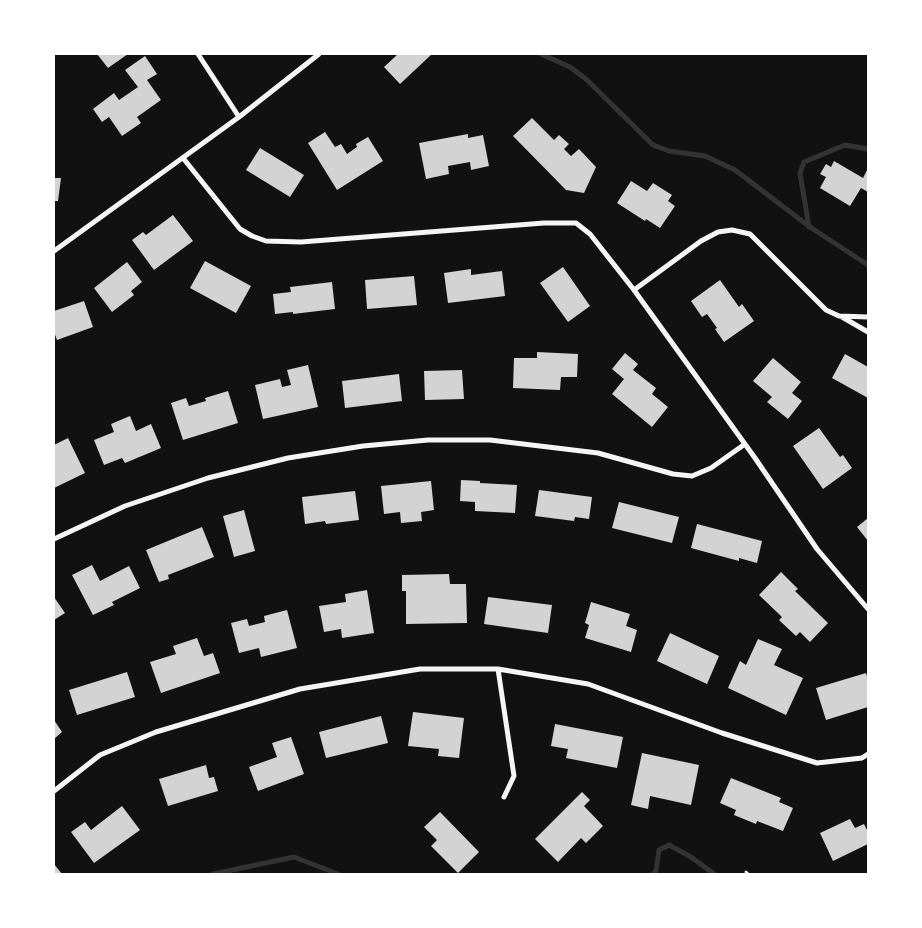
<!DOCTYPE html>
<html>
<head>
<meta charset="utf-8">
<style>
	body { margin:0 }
	#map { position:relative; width:922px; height:928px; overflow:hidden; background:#111; font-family:Poppins,sans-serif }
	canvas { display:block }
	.frame { position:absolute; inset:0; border:55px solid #fff; pointer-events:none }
</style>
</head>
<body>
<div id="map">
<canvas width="922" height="928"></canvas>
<div class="frame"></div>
</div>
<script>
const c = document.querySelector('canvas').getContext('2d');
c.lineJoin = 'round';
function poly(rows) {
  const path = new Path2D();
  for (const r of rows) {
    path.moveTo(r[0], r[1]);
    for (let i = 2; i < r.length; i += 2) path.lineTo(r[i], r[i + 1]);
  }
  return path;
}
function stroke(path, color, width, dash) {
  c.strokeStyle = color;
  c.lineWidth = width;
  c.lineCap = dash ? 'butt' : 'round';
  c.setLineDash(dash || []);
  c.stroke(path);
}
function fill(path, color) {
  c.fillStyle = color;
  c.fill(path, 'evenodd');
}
const stream = poly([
	[541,54,570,67,586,79,653,145,669,151,705,156,735,170,810,227,868,265],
	[809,227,800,173,804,162,845,145,868,149],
	[213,874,294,857,338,874],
	[653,874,656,871,659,850,669,845,691,857,714,874]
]);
const building = poly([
	[97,54,128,54,108,68],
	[398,54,432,54,400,84,384,67],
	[145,56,157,74,147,80,161,100,137,117,141,123,122,136,109,117,102,122,93,109,114,93,119,100,138,87,125,70],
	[532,118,554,140,559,135,569,144,564,149,571,156,579,149,596,167,584,193,566,190,513,136],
	[325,132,335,147,341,144,347,154,357,147,356,144,368,137,383,161,337,190,308,143],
	[468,134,468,138,483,135,489,166,471,170,470,162,448,166,449,174,426,179,419,143],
	[260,148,304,175,290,197,246,170],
	[834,161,863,178,868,168,868,192,861,188,850,206,820,188,826,177,820,174,826,164,831,167],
	[54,178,61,178,58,201,54,201],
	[631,181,647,191,653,183,672,195,668,201,675,206,660,228,646,219,645,221,617,203],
	[173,215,193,241,154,270,132,240,143,232,146,235],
	[205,261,251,286,236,313,190,288],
	[127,262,142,282,131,291,134,295,112,312,94,288],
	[563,267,590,306,568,322,540,283],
	[471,269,471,275,502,271,505,296,448,303,444,273],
	[414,276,417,305,367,309,365,280],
	[720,280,739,307,742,304,754,321,724,342,715,329,717,328,707,314,702,317,691,301],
	[332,282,335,309,293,314,293,312,275,314,273,294,291,292,290,287],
	[84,301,93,327,57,340,54,332,54,311],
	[537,352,578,354,577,377,561,377,560,390,513,388,514,358,537,358],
	[625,353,638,364,633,370,656,388,652,394,668,407,652,427,612,394,624,379,612,369],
	[845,354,868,367,868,398,832,378],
	[773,358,801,382,792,393,802,401,788,419,767,402,772,397,753,381],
	[308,365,318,407,263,419,255,385,280,379,282,387,291,385,287,370],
	[462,370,464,399,425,400,424,371],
	[399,374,402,401,345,408,342,381],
	[228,391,238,423,183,440,171,403,186,398,189,406,206,401,205,398],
	[130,416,136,431,151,424,161,448,125,463,122,458,104,465,94,440,114,432,111,424],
	[819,428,840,457,843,455,852,468,823,489,793,446],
	[68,438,85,473,54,488,54,445],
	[461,480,480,481,480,483,517,485,515,513,475,511,475,502,460,501],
	[431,481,434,510,421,512,422,521,401,523,400,512,384,514,381,486],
	[539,490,592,497,589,519,575,517,574,521,535,516],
	[355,491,359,520,326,524,325,521,305,524,302,497],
	[619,502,679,517,672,543,612,528],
	[244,510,255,551,234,557,223,516],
	[868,518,868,541,857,527],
	[697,524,762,541,757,563,739,558,739,561,691,548],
	[202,527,214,557,168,575,169,579,159,582,146,550],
	[92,565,100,581,129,566,140,588,112,602,114,605,93,615,72,575],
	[781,572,798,589,795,591,828,623,810,642,800,632,796,636,779,620,782,617,759,595],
	[449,574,450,584,466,584,467,623,406,624,406,591,402,591,402,575],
	[367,590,374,633,342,638,341,629,324,632,319,606,346,602,345,594],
	[54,597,65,613,54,620],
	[488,597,552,605,548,633,484,624],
	[591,602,630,614,626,626,637,630,631,652,585,638,589,625,585,623],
	[287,610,297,648,261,657,259,648,239,653,231,623,247,619,249,626,265,622,264,616],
	[670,633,719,656,707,684,657,661],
	[197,638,204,656,213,653,220,673,161,693,150,662,176,654,173,646],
	[758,639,782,649,774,665,803,678,786,715,728,688,740,661,746,665],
	[127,672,135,697,77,715,69,690],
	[866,673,868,680,868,707,826,720,816,688],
	[413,712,464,718,459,758,438,756,439,749,408,746],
	[381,716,388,743,326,758,319,732],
	[54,720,62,732,54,739],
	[555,724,623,737,617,768,566,758,568,749,551,746],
	[291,737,304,774,258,791,249,767,277,757,272,743],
	[642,753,699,765,691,805,650,796,648,809,631,805],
	[206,765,209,778,214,777,218,791,168,806,159,779],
	[731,778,781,798,779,802,793,808,783,831,757,821,756,824,734,815,736,810,720,803],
	[582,792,590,800,584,806,603,826,586,843,581,838,558,862,535,839],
	[122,806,140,830,94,863,71,832,85,822,91,830],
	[440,812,479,852,458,873,431,846,437,840,424,827],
	[850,819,855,828,864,824,868,832,868,844,833,861,820,833],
	[54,864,62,874,54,874]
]);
const path = poly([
	[746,872,748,874]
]);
const minor = poly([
	[198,54,239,117],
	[183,158,240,229,252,236,266,241,301,242,544,223,576,223,590,234,634,290,755,458,817,549,868,609],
	[54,251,239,117,319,54],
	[634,290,701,241,718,232,732,230,750,234,826,310,839,316,868,317],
	[842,317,868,332],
	[54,539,125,506,208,478,288,458,363,446,428,440,490,440,598,453,673,474,692,476,711,468,745,444],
	[498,669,514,776,504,797],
	[54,791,100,755,156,732,300,689,420,669,498,669,588,684,722,733,817,763,862,758,868,754]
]);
stroke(stream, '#333', 5);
fill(building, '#d3d3d3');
stroke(path, '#f5f5f5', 3);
stroke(minor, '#f5f5f5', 5);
</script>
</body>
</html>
